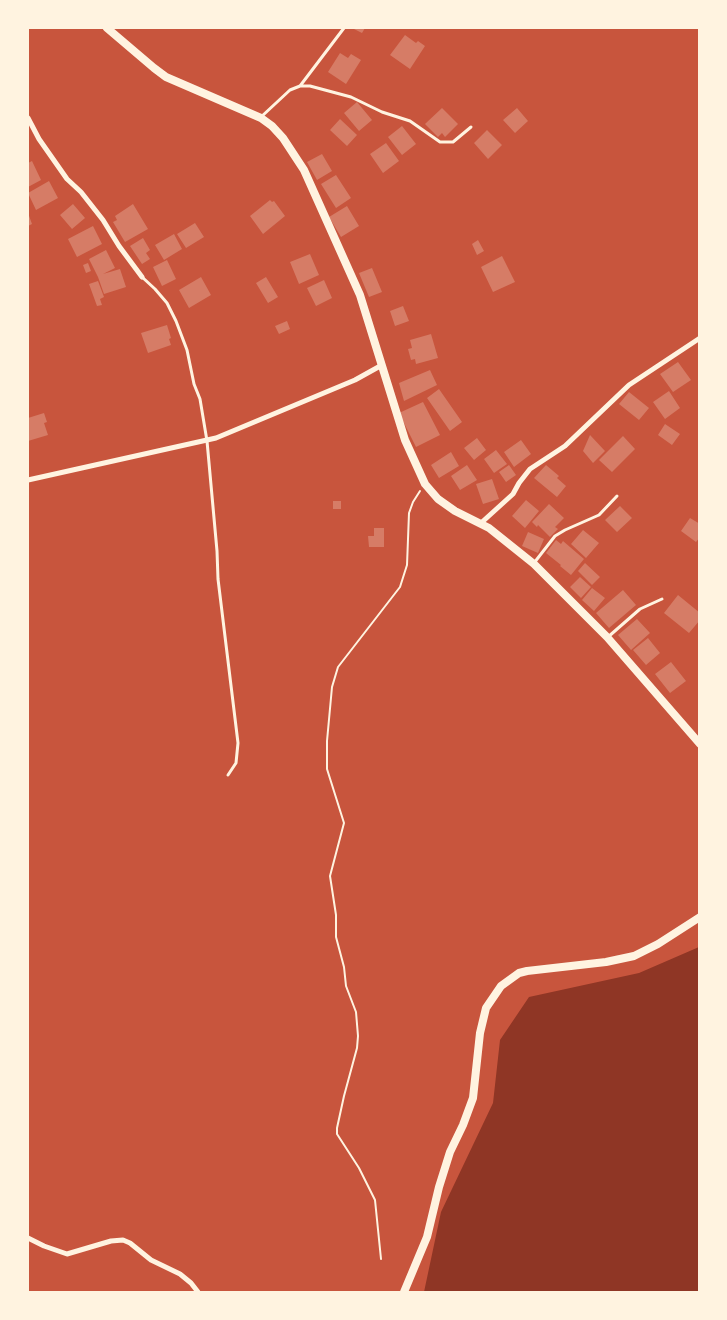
<!DOCTYPE html>
<html>
<head>
<meta charset="utf-8">
<style>
	body { margin:0 }
	#map { position:relative; width:727px; height:1320px; overflow:hidden; background:#c8553d; font-family:"Source Sans 3",sans-serif }
	canvas { display:block }
	.frame { position:absolute; inset:0; border:29px solid #fff3e0; pointer-events:none }
</style>
</head>
<body>
<div id="map">
<canvas width="727" height="1320"></canvas>
<div class="frame"></div>
</div>
<script>
const c = document.querySelector('canvas').getContext('2d');
c.lineJoin = 'round';
function fill(path, color) {
  c.fillStyle = color;
  c.fill(path, 'evenodd');
}
function poly(rows) {
  const path = new Path2D();
  for (const r of rows) {
    path.moveTo(r[0], r[1]);
    for (let i = 2; i < r.length; i += 2) path.lineTo(r[i], r[i + 1]);
  }
  return path;
}
function stroke(path, color, width, dash) {
  c.strokeStyle = color;
  c.lineWidth = width;
  c.lineCap = dash ? 'butt' : 'round';
  c.setLineDash(dash || []);
  c.stroke(path);
}
const water = poly([
	[699,947,699,1292,424,1292,441,1212,493,1103,500,1040,529,997,639,973]
]);
const building = poly([
	[352,28,365,28,362,33],
	[405,35,416,43,418,41,425,46,410,69,390,55],
	[340,53,348,58,351,54,361,60,346,84,328,72],
	[357,102,372,120,359,131,344,113],
	[442,108,458,124,445,137,442,133,438,137,425,124],
	[517,108,528,121,515,133,503,120],
	[340,119,357,135,347,146,330,130],
	[402,126,416,144,402,155,388,137],
	[487,130,502,145,488,159,474,143],
	[386,143,399,161,383,173,370,154],
	[322,154,332,171,317,180,307,162],
	[32,161,41,180,28,187,28,163],
	[336,175,351,198,336,208,321,184],
	[49,181,58,198,36,210,28,193],
	[270,200,272,202,274,201,285,216,263,234,250,216],
	[73,204,85,218,72,229,60,215],
	[133,204,148,229,125,242,113,222,117,220,115,216],
	[347,206,359,226,341,237,329,217],
	[28,213,32,224,28,226],
	[195,223,204,237,186,248,177,234],
	[93,226,102,244,77,257,68,239],
	[174,234,182,249,164,260,155,245],
	[143,238,150,250,146,253,150,259,142,264,130,246],
	[478,240,484,251,477,255,472,244],
	[106,250,115,268,103,274,120,269,126,287,104,294,98,277,89,259],
	[310,254,319,275,299,284,290,262],
	[502,256,515,282,493,292,481,267],
	[167,260,176,279,162,286,153,267],
	[88,263,91,271,86,273,83,265],
	[372,268,382,292,369,297,359,273],
	[201,277,211,295,189,308,179,290],
	[266,277,278,297,268,303,256,283],
	[324,280,332,298,316,306,307,288],
	[98,281,104,297,100,299,102,305,97,306,89,284],
	[403,306,409,321,395,326,390,311],
	[287,321,290,329,279,334,275,326],
	[167,325,171,338,169,339,171,345,148,353,141,333],
	[431,334,438,358,416,364,415,359,411,360,408,349,412,348,410,340],
	[678,362,691,380,673,392,660,374],
	[430,370,437,385,404,401,399,383],
	[439,389,462,422,450,431,427,398],
	[669,391,680,408,665,419,653,402],
	[629,392,649,408,639,420,619,404],
	[423,402,440,435,416,447,399,413],
	[44,413,47,422,44,423,48,435,28,441,28,418],
	[665,424,680,434,672,445,658,435],
	[590,435,605,451,593,463,583,451],
	[623,436,635,449,612,472,599,460],
	[477,438,486,450,474,460,464,448],
	[521,440,531,454,514,467,504,452],
	[496,450,507,464,494,473,484,459],
	[451,452,459,466,439,478,431,465],
	[467,465,477,480,460,490,451,476],
	[509,465,516,475,506,482,499,472],
	[546,465,559,476,557,478,566,486,557,497,534,478],
	[492,479,499,499,483,504,476,484],
	[526,500,539,511,525,528,512,516],
	[333,501,341,501,341,509,333,509],
	[549,504,564,518,555,527,558,529,550,537,538,525,537,527,532,522],
	[620,506,632,518,617,532,605,520],
	[690,518,700,524,700,537,696,542,681,531],
	[374,528,384,528,384,547,369,547,368,536,374,536],
	[583,530,599,543,586,558,571,544],
	[528,532,544,539,538,553,522,546],
	[556,540,561,544,563,541,584,559,571,575,560,566,561,565,546,553],
	[585,563,600,577,592,585,578,571],
	[580,577,591,587,581,598,570,587],
	[592,588,605,598,594,611,582,600],
	[623,590,636,605,609,628,596,613],
	[678,595,700,613,700,620,689,633,664,613],
	[637,619,650,633,631,650,618,635],
	[648,638,660,653,646,665,633,650],
	[671,662,686,681,670,693,655,674]
]);
const path = poly([
	[381,1259,375,1200,359,1168,337,1134,337,1128,344,1096,357,1048,358,1036,356,1012,346,986,344,967,336,937,336,915,330,876,344,823,327,769,327,741,332,687,338,667,400,587,407,565,409,513,413,502,420,491]
]);
const service = poly([
	[300,86,344,28],
	[261,117,290,90,300,86,310,86,351,97,382,112,410,121,440,142,453,142,471,127],
	[142,277,155,289,167,303,176,321,187,350,194,384,200,399,207,441,217,551,218,579,238,743,236,763,228,775],
	[534,563,555,536,565,530,599,515,617,496],
	[608,637,640,609,662,599]
]);
const minor = poly([
	[28,118,39,139,67,179,81,192,103,220,119,246,142,277],
	[28,480,216,438,355,380,382,365],
	[481,523,513,494,519,483,530,469,565,446,629,385,700,338],
	[28,1238,44,1246,67,1254,111,1241,123,1240,130,1243,151,1260,180,1274,191,1283,198,1292]
]);
const tertiary = poly([
	[107,28,154,68,166,77,261,118,272,126,283,138,304,170,360,295,405,440,425,484,438,499,455,511,489,528,534,564,607,637,700,744],
	[404,1292,427,1237,439,1187,450,1152,463,1125,473,1098,480,1033,486,1008,501,986,519,973,527,971,606,962,634,956,658,944,700,917]
]);
fill(water, '#8f3625');
fill(building, '#d67c66');
stroke(path, '#fff3e0', 2);
stroke(service, '#fff3e0', 3);
stroke(minor, '#fff3e0', 5);
stroke(tertiary, '#fff3e0', 8);
</script>
</body>
</html>
